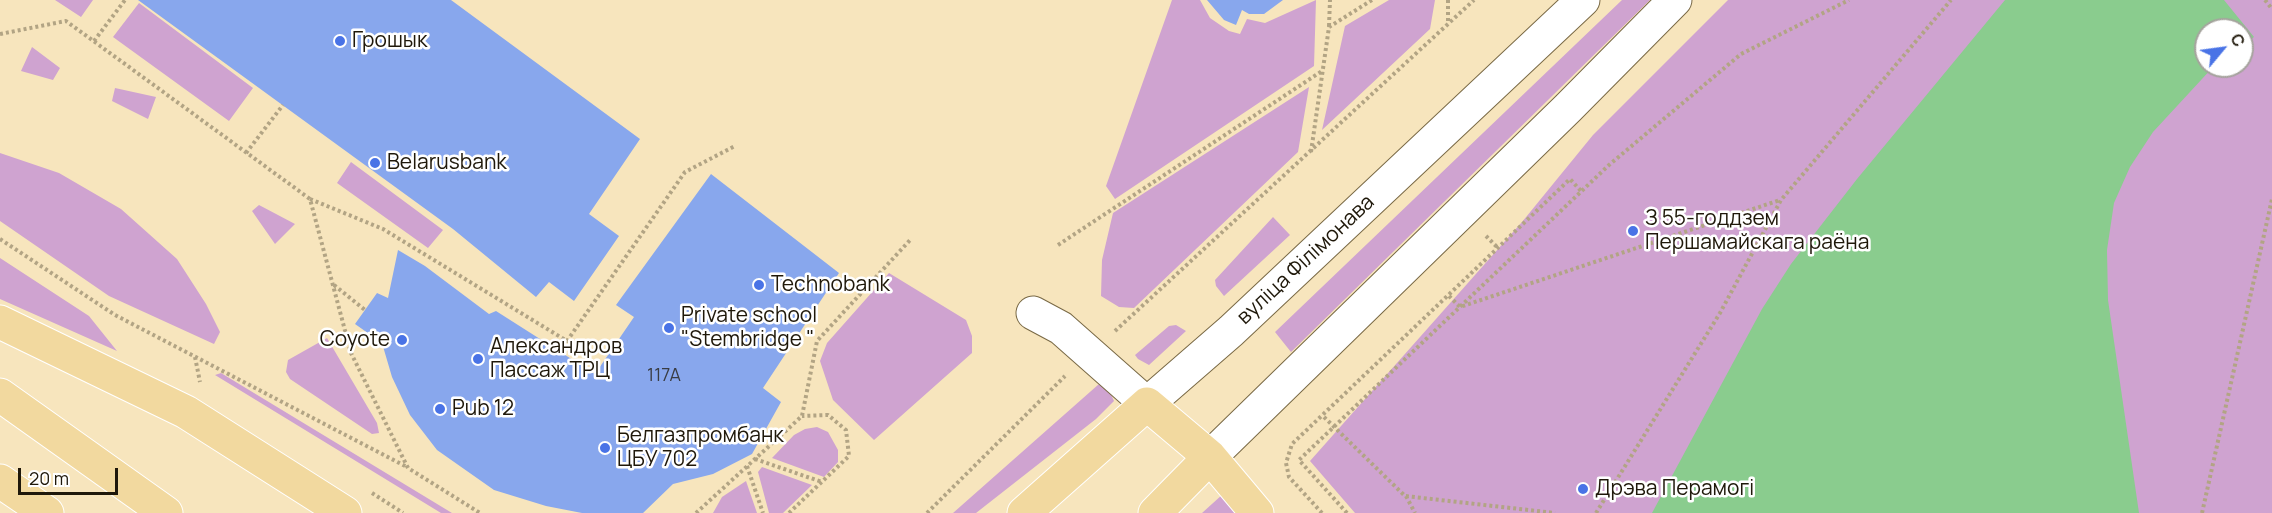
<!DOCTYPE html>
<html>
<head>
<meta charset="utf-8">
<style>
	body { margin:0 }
	#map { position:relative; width:2272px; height:513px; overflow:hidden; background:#f7e5bd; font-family:Manrope,sans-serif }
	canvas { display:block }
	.north { position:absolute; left:2194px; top:18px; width:60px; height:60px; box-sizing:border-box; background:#fff; border:2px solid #a5a39d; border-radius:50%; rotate:61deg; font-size:16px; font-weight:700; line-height:24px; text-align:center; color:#1f180a }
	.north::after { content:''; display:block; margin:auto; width:21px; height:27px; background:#4973e6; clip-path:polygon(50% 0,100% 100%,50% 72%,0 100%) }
	.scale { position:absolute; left:18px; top:468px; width:100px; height:27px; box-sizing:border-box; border:3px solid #1f180a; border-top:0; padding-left:8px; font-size:18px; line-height:21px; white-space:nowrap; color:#1f180a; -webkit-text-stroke:4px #fff; paint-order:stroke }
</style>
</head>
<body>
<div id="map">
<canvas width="2272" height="513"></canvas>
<div class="north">С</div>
<div class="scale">20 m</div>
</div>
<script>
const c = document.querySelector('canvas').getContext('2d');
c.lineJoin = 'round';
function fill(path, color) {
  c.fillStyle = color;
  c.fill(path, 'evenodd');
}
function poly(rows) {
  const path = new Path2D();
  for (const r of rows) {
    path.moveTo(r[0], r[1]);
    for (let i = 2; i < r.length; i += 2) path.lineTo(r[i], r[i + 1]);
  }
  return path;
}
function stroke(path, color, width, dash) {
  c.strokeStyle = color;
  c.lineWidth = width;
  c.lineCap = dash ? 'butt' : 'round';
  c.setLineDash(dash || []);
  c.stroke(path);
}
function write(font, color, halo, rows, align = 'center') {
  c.font = font + ' Manrope,sans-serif';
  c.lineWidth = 5;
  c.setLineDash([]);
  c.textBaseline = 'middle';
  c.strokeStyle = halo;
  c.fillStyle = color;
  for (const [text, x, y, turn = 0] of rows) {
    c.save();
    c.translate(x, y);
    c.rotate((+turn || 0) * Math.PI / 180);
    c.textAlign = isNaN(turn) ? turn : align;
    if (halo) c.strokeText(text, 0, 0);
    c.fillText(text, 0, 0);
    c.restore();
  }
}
const green = poly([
	[55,0,93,0,81,17],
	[1172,0,1200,0,1210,18,1229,31,1240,34,1247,19,1265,23,1316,0,1314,66,1115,199,1106,186],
	[1389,0,1435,0,1430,29,1322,130,1345,26],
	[1622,0,1650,0,1291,352,1275,332],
	[1728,0,2272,0,2272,513,1355,513,1310,461,1522,222,1593,135],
	[2206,30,2242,30,2242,66,2206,66],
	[139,3,253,88,229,121,113,37],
	[32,47,60,68,53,80,21,71],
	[1309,87,1298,152,1134,308,1119,307,1101,296,1102,260,1113,213],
	[115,88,156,97,148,119,112,101],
	[0,153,59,173,121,209,177,259,206,304,220,332,214,344,109,296,0,221],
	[351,162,443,230,428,248,337,183],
	[259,205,295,224,275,244,252,211],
	[1273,217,1290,235,1224,296,1216,286,1215,280],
	[0,258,89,316,117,351,0,299],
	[889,273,966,320,972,336,972,353,874,440,833,400,820,361,827,343],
	[1176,325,1186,331,1149,365,1138,359,1135,355,1169,326],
	[327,338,377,423,379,433,372,434,290,379,286,372,288,360],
	[221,373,452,513,441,513,215,375],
	[1099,384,1106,384,1114,401,1096,419,976,513,953,513],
	[817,427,828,432,838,450,838,462,824,477,772,458,794,435,805,429],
	[762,467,812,485,783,513,769,513,758,472],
	[746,481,757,513,713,513,722,497],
	[1223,494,1240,513,1202,513]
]);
const water = poly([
	[2005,0,2224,0,2254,37,2242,46,2242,30,2206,30,2206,66,2214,66,2153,132,2130,167,2114,203,2107,250,2108,300,2139,513,1652,513,1762,309,1791,264,1857,179]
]);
const building = poly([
	[138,0,451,0,640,139,589,214,619,236,574,301,549,282,536,297,453,229],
	[1207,0,1283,0,1264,14,1249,14,1242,10,1236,25,1224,20],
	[711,174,839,273,763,388,781,402,752,454,713,474,673,484,643,513,582,513,546,506,494,490,437,450,410,415,392,377,382,343,355,324,377,293,388,298,398,250,425,266,489,314,496,311,595,374,634,317,616,305]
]);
const path = poly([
	[1448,0,1448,23],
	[2265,0,2272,9],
	[1329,26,1330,0],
	[0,34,66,21,310,199,351,353,408,468,480,513],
	[94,41,125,0],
	[1311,152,1329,27,1372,0],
	[246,153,283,105],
	[310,199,383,229,567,341,685,172,735,146],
	[1486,236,1498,248],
	[0,239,115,315,407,467],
	[1058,245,1322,71],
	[334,285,365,310],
	[1449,296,1460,307,1780,200],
	[1115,331,1474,0],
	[195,357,200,382],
	[1324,417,1405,496,1555,513],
	[755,459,822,482],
	[747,466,763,513],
	[372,493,403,513],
	[1406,496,1415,513],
	[696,513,802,416,817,341,911,239],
	[789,513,849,456,846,430,828,415,802,416],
	[927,513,1065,376],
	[1322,513,1289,477,1286,463,1292,444,1570,179,1581,191],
	[1347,513,1299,460,1609,165,1741,54,1849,0],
	[1596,513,1720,313,1781,200,1951,0],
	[2202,513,2272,199]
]);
const minor = poly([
	[1033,313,1061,328,1147,404,1231,331,1583,0],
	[1210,457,1568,108,1675,0]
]);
const major = poly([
	[0,322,186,412,345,513],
	[0,395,166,513],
	[0,481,47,513],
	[1024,513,1147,404,1210,457,1257,513],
	[1155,513,1210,457]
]);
const markers = [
	[340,41,6,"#4973e6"],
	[375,163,6,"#4973e6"],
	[1633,231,6,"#4973e6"],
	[759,285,6,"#4973e6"],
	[669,328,6,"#4973e6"],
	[402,340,6,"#4973e6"],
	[478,359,6,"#4973e6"],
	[440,409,6,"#4973e6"],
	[605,448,6,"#4973e6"],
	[1583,489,6,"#4973e6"]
];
const numberNames = [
	["117А",664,376]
];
const poiNames = [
	["Грошык",352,41],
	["Belarusbank",387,163],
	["З 55-годдзем",1645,219],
	["Першамайскага раёна",1645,243],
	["Technobank",771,285],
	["Private school",681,316],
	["\"Stembridge \"",681,340],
	["Coyote",390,340,"right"],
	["Александров",490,347],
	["Пассаж ТРЦ",490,371],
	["Pub 12",452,409],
	["Белгазпромбанк",617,436],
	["ЦБУ 702",617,460],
	["Дрэва Перамогі",1595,489]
];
const streetNames = [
	["вуліца Філімонава",1306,260,-43]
];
fill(green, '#cfa3d0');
fill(water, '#8acc8e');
fill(building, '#88a7ed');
stroke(minor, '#796945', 35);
stroke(major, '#fff', 35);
stroke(path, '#b2a484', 4, [3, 3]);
stroke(minor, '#fff', 33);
stroke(major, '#f2d99f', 33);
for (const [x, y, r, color] of markers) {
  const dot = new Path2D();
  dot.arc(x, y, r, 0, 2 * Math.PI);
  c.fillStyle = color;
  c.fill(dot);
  stroke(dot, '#fff', 2);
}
write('18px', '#393c43', null, numberNames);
write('21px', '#1f180a', '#fff', poiNames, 'left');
write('21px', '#1f180a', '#fff', streetNames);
</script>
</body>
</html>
